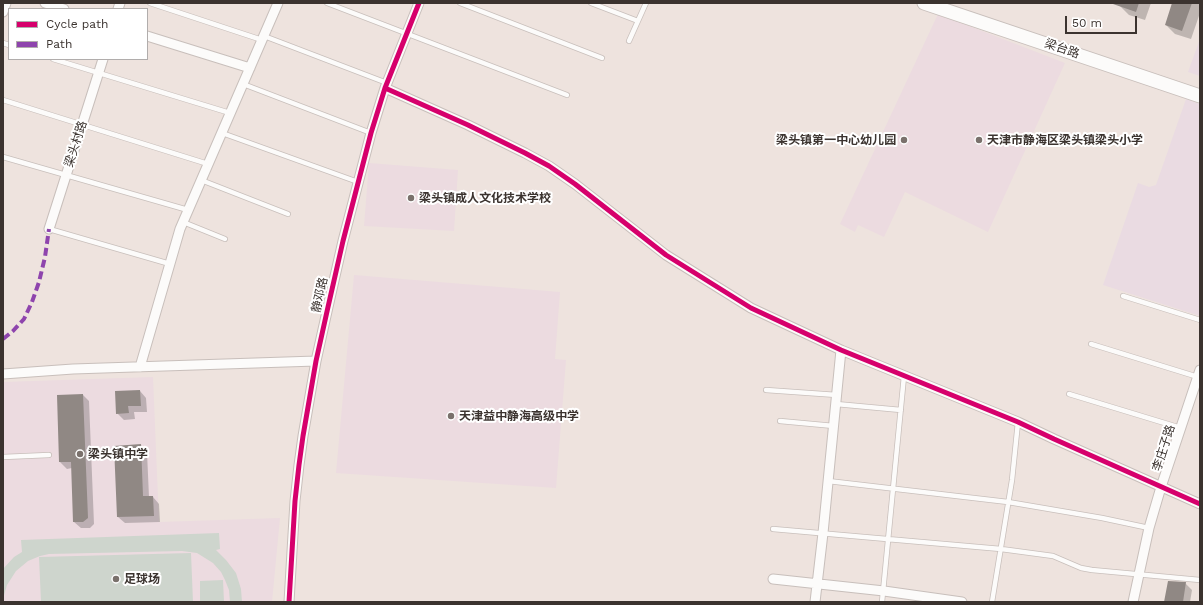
<!DOCTYPE html>
<html>
<head>
<meta charset="utf-8">
<style>
	body { margin:0 }
	#map { position:relative; width:1203px; height:605px; overflow:hidden; background:#eee3de; font-family:"Work Sans",sans-serif }
	canvas { display:block }
	.frame { position:absolute; inset:0; border:4px solid #3b332f; pointer-events:none }
	.legend { position:absolute; left:8px; top:8px; width:140px; height:52px; box-sizing:border-box; background:#fff; border:1px solid #b1adac; margin:0; padding:5px 7px; list-style:none; font-size:12px; color:#3b332f }
	.legend li { display:flex; align-items:center; gap:8px; height:20px }
	.legend b { width:20px; border:1px solid #b1adac }
	.scale { position:absolute; left:1065px; top:16px; width:72px; height:18px; box-sizing:border-box; border:2px solid #3b332f; border-top:0; padding-left:5px; font-size:12px; line-height:14px; white-space:nowrap; color:#3b332f; -webkit-text-stroke:3px #fff; paint-order:stroke }
</style>
</head>
<body>
<div id="map">
<canvas width="1203" height="605"></canvas>
<div class="frame"></div>
<ul class="legend">
<li><b style="height:5px;background:#d6006c"></b>Cycle path</li>
<li><b style="height:5px;background:#8e44ad"></b>Path</li>
</ul>
<div class="scale">50 m</div>
</div>
<script>
const c = document.querySelector('canvas').getContext('2d');
c.lineJoin = 'round';
function fill(path, color) {
  c.fillStyle = color;
  c.fill(path, 'evenodd');
}
function poly(rows) {
  const path = new Path2D();
  for (const r of rows) {
    path.moveTo(r[0], r[1]);
    for (let i = 2; i < r.length; i += 2) path.lineTo(r[i], r[i + 1]);
  }
  return path;
}
function stroke(path, color, width, dash) {
  c.strokeStyle = color;
  c.lineWidth = width;
  c.lineCap = dash ? 'butt' : 'round';
  c.setLineDash(dash || []);
  c.stroke(path);
}
function write(font, color, halo, rows, align = 'center') {
  c.font = font + ' "Work Sans","Noto Sans SC",sans-serif';
  c.lineWidth = 4;
  c.setLineDash([]);
  c.textBaseline = 'middle';
  c.strokeStyle = halo;
  c.fillStyle = color;
  for (const [text, x, y, turn = 0] of rows) {
    c.save();
    c.translate(x, y);
    c.rotate((+turn || 0) * Math.PI / 180);
    c.textAlign = isNaN(turn) ? turn : align;
    if (halo) c.strokeText(text, 0, 0);
    c.fillText(text, 0, 0);
    c.restore();
  }
}
const industrial = poly([
	[1200,39,1200,76,1188,72],
	[1186,99,1200,104,1200,316,1103,285,1138,183,1149,187,1156,185]
]);
const education = poly([
	[938,14,1065,63,988,232,905,192,884,237,858,225,855,232,840,224],
	[369,163,458,170,454,231,364,226],
	[354,275,560,292,555,359,566,360,556,488,336,473],
	[153,377,159,522,280,518,272,602,3,602,3,382]
]);
const green = poly([
	[219,533,220,549,216,550,226,560,236,573,241,589,242,602,230,602,229,590,225,580,221,572,213,563,197,553,182,551,49,554,40,556,28,561,16,571,7,585,3,599,3,569,14,557,22,552,21,540],
	[191,553,193,602,41,602,39,557],
	[223,580,224,602,200,602,200,581]
]);
const shadow = poly([
	[1121,3,1151,3,1145,20,1129,15,1120,6],
	[1173,3,1200,3,1200,13,1191,39,1175,34,1166,25],
	[140,391,146,398,147,412,134,412,135,419,124,420,117,413],
	[83,395,89,401,94,524,90,528,81,528,74,522,72,468,67,469,60,462],
	[141,445,147,452,149,497,153,497,159,504,160,522,125,523,118,517],
	[1185,583,1192,590,1190,602,1165,602]
]);
const building = poly([
	[1114,3,1139,3,1136,12,1113,4],
	[1172,3,1192,3,1182,31,1165,25],
	[140,390,141,406,128,406,129,413,116,414,115,391],
	[83,394,88,518,83,522,73,522,71,462,59,462,57,395],
	[141,444,143,496,153,496,154,516,117,517,114,446],
	[1168,581,1186,582,1183,602,1164,602]
]);
const service = poly([
	[150,3,262,40],
	[327,3,567,95],
	[460,3,602,58],
	[591,3,638,21],
	[264,36,387,83],
	[629,41,646,3],
	[3,43,9,45],
	[53,59,230,113],
	[243,84,371,133],
	[3,100,208,164],
	[222,133,358,182],
	[3,157,188,210],
	[201,180,288,214],
	[183,222,225,239],
	[49,229,170,264],
	[1123,296,1200,320],
	[1091,344,1198,377],
	[766,390,837,395],
	[1069,394,1181,428],
	[836,404,901,410],
	[780,421,834,426],
	[3,457,49,455],
	[828,481,1008,502,1102,518,1149,528],
	[773,529,1001,549,1053,556,1081,568,1092,570,1200,580],
	[882,602,904,376],
	[992,602,1012,480,1018,422]
]);
const minor = poly([
	[45,3,64,9],
	[118,9,120,3],
	[3,12,6,3],
	[147,36,250,68],
	[385,88,468,125,525,153,549,166,575,184,666,255,751,308,841,350,1018,422,1054,439,1200,504],
	[49,229,103,59],
	[140,367,180,229,278,3],
	[3,374,73,369,316,361],
	[773,579,884,591,962,602],
	[289,602,295,501,299,465,303,436,316,361,328,307,343,241,371,133,385,88,419,3],
	[815,602,823,533,841,350],
	[1133,602,1149,528,1161,487,1200,370]
]);
const secondary = poly([
	[924,3,1200,96]
]);
const quiet = poly([
	[3,339,13,331,24,319,32,302,39,282,45,257,49,229]
]);
const cycleway = poly([
	[385,88,468,125,525,153,549,166,575,184,666,255,751,308,841,350,1018,422,1054,439,1200,504],
	[289,602,295,501,299,465,303,436,316,361,328,307,343,241,371,133,385,88,419,3]
]);
const markers = [
	[904,140,4,"#7a716c"],
	[979,140,4,"#7a716c"],
	[411,198,4,"#7a716c"],
	[451,416,4,"#7a716c"],
	[80,454,4,"#7a716c"],
	[116,579,4,"#7a716c"]
];
const streetNames = [
	["梁台路",1062,49,19],
	["梁头村路",76,144,-72],
	["静邓路",320,295,-77],
	["李庄子路",1164,448,-72]
];
const poiNames = [
	["梁头镇第一中心幼儿园",896,140,"right"],
	["天津市静海区梁头镇梁头小学",987,140],
	["梁头镇成人文化技术学校",419,198],
	["天津益中静海高级中学",459,416],
	["梁头镇中学",88,454],
	["足球场",124,579]
];
fill(industrial, '#eadbe2');
fill(education, '#ecdbe0');
fill(green, '#ced5cd');
fill(shadow, '#0003');
fill(building, '#908884');
stroke(service, '#c8bfbb', 6);
stroke(minor, '#c8bfbb', 11);
stroke(secondary, '#c8bfbb', 15);
stroke(service, '#fcfbfa', 4.5);
stroke(minor, '#fcfbfa', 9);
stroke(secondary, '#fcfbfa', 13);
stroke(quiet, '#8e44ad', 4, [8, 4]);
stroke(cycleway, '#d6006c', 5);
for (const [x, y, r, color] of markers) {
  const dot = new Path2D();
  dot.arc(x, y, r, 0, 2 * Math.PI);
  c.fillStyle = color;
  c.fill(dot);
  stroke(dot, '#fff', 1.5);
}
write('12px', '#3b332f', '#fff', streetNames);
write('bold 12px', '#3b332f', '#fff', poiNames, 'left');
</script>
</body>
</html>
